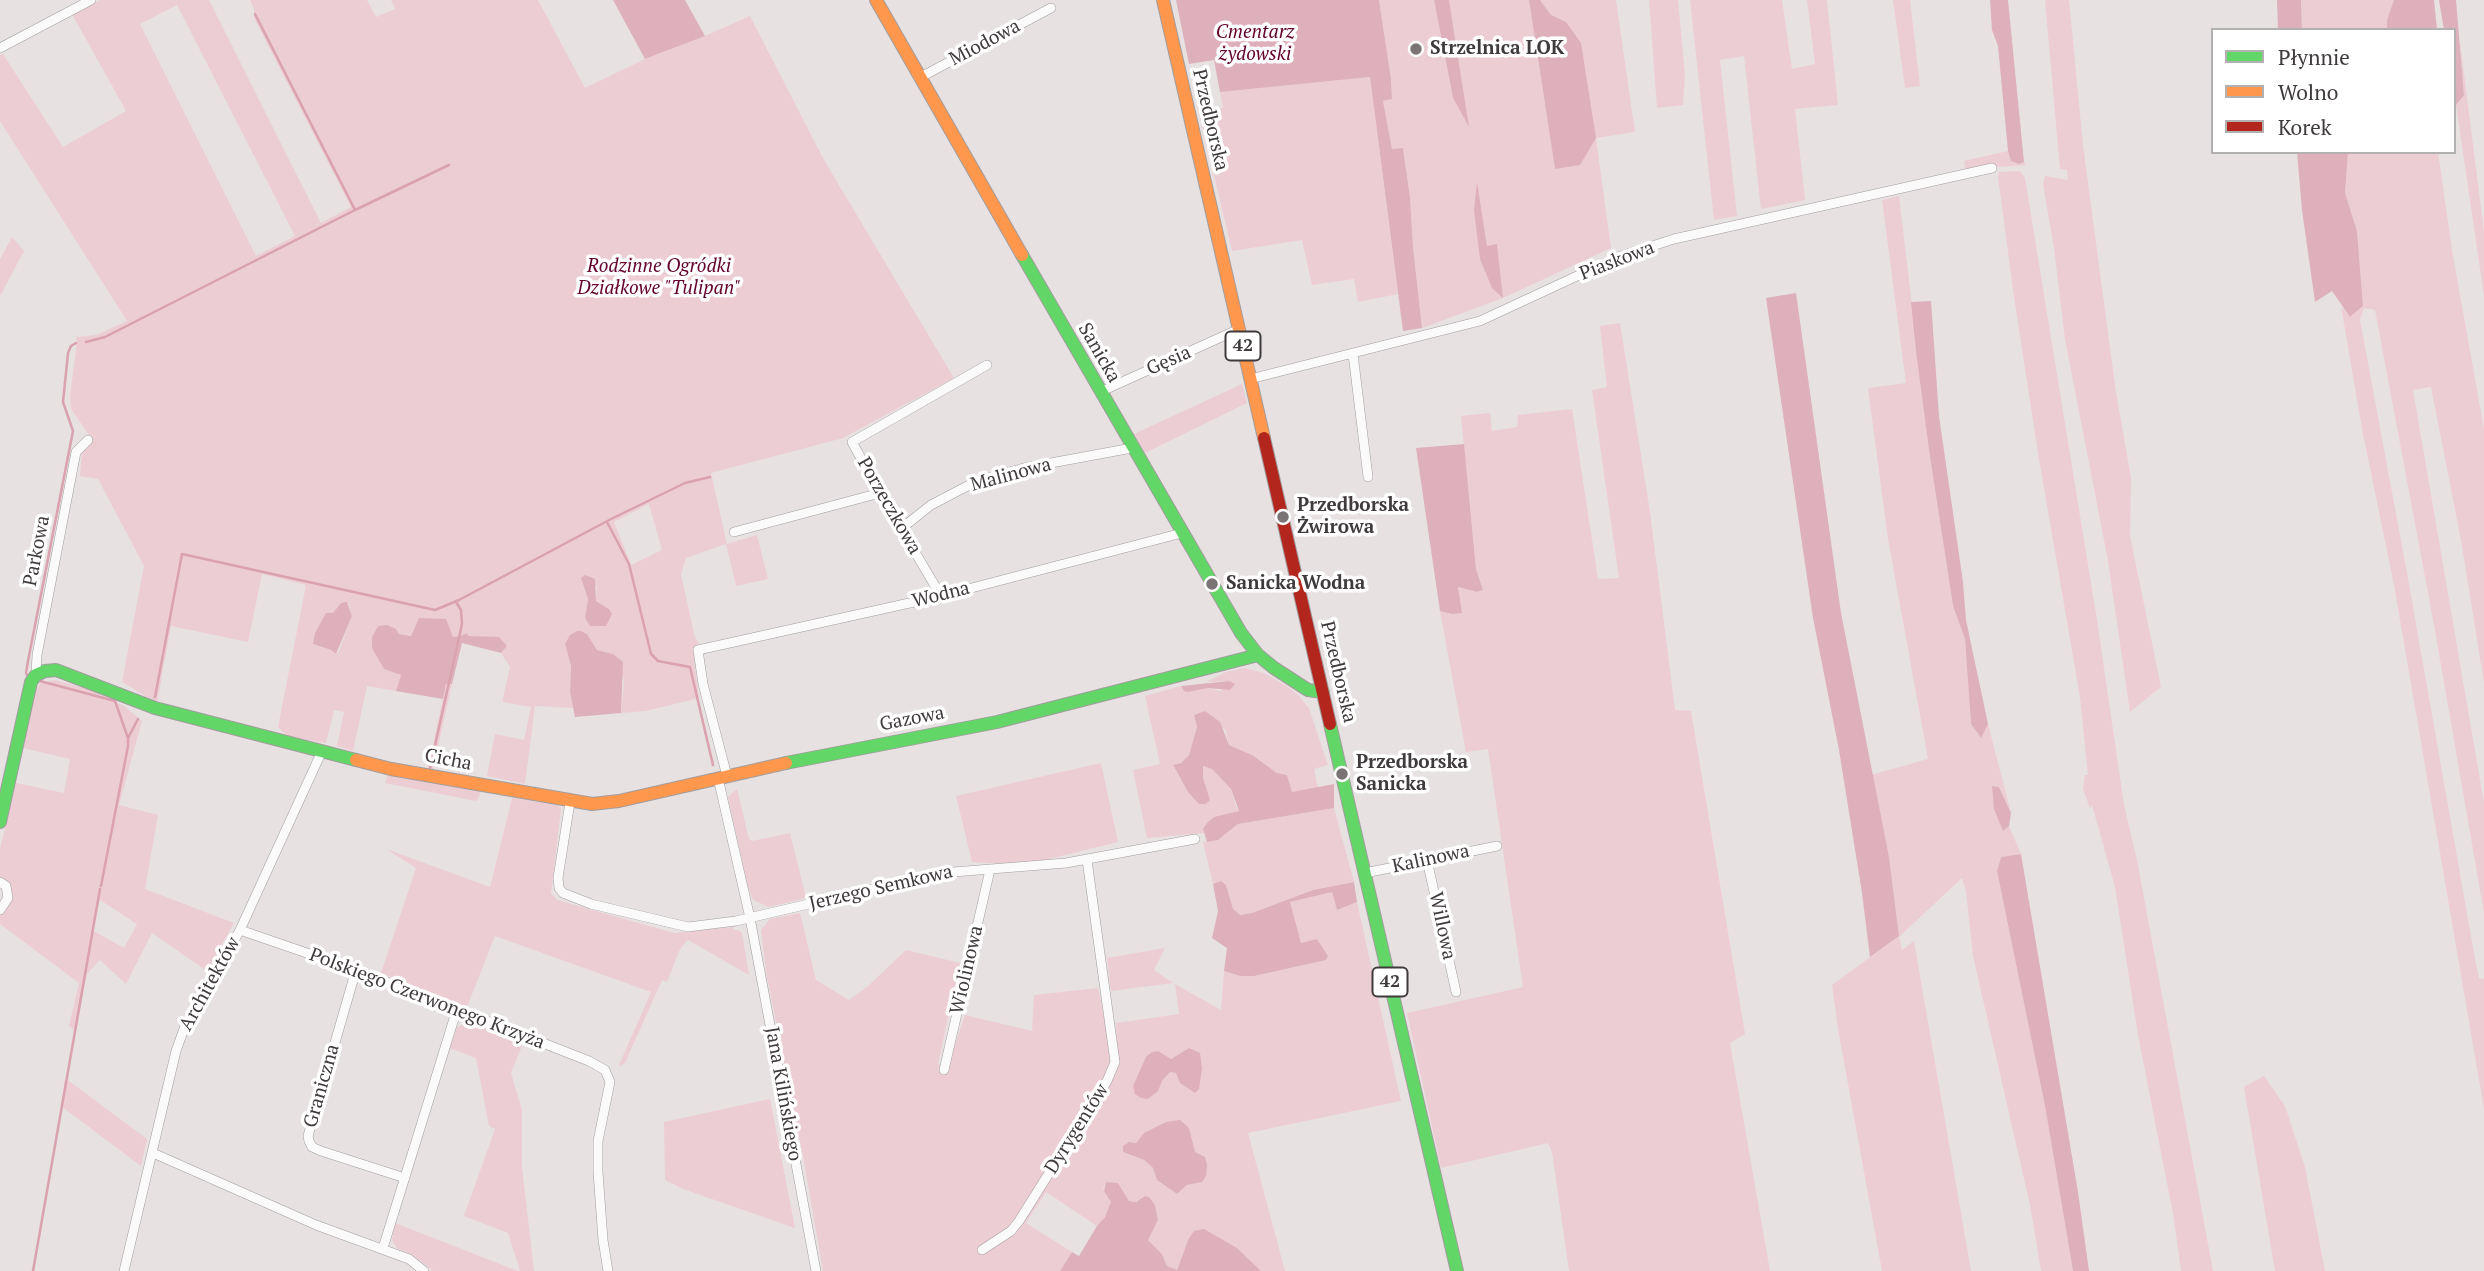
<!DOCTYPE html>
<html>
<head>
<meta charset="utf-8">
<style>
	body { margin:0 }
	#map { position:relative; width:2484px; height:1271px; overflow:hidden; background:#e7e1e2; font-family:"PT Serif",serif }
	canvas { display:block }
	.legend { position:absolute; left:2211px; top:28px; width:245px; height:126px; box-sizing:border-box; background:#fff; border:2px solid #b2b0b1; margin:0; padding:9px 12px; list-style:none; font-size:21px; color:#3f3a3b }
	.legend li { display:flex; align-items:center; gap:14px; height:35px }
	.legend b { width:35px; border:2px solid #b2b0b1 }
</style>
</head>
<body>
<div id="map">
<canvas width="2484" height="1271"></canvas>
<ul class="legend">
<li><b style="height:9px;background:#63d668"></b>Płynnie</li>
<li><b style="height:9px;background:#ff974d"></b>Wolno</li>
<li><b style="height:9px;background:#b3261e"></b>Korek</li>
</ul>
</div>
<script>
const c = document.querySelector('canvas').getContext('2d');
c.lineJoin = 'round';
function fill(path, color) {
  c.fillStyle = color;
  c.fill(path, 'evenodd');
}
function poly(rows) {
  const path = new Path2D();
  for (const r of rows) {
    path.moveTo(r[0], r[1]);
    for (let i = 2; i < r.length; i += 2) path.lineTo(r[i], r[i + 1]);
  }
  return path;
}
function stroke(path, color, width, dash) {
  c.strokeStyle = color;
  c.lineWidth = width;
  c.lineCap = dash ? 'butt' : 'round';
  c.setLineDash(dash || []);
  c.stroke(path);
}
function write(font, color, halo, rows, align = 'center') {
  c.font = font + ' "PT Serif",serif';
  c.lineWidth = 7;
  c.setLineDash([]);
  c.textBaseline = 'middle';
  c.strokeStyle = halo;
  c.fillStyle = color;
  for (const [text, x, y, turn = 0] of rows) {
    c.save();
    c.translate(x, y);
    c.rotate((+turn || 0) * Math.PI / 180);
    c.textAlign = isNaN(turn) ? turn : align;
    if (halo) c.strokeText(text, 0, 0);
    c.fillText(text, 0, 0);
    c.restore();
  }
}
const green = poly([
	[100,0,209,0,321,223,351,207,254,18,254,9,250,0,367,0,376,17,395,9,391,0,538,0,585,88,645,59,705,36,750,16,824,160,954,378,843,438,711,473,727,544,757,535,768,579,736,586,726,544,686,558,681,574,695,638,699,643,694,649,694,660,699,698,646,711,621,713,624,681,613,654,597,650,587,634,565,644,571,666,570,692,573,708,535,706,525,784,487,776,495,734,524,740,531,707,502,702,510,667,501,653,507,646,498,637,453,637,445,619,419,619,411,636,399,634,387,625,378,626,372,637,384,669,401,675,396,691,367,686,353,751,337,746,344,712,334,710,326,743,288,737,278,727,306,585,262,574,248,642,171,626,157,703,122,682,144,566,98,479,80,476,82,452,89,435,71,409,70,396,77,342,76,337,96,335,127,321,0,121,0,55,3,54,63,147,126,111,72,14],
	[177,5,295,236,256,256,140,24],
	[649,504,662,550,631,565,614,522],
	[587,577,597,587,596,601,609,609,606,625,590,626,585,618,588,599,581,578],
	[341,603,349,604,352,616,339,651,336,654,331,650,314,644],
	[1379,0,1434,0,1453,98,1468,124,1449,0,1529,0,1555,169,1580,164,1586,153,1566,22,1551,15,1540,0,1616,0,1635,132,1596,138,1611,248,1503,298,1422,328,1413,247,1410,197,1403,148,1392,149,1383,101,1392,99,1391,79],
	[1477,184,1487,246,1497,245,1502,297,1480,259],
	[1649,0,1678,0,1685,75,1683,105,1657,108],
	[1690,0,1782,0,1792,69,1815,64,1807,0,1827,0,1838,105,1795,109,1805,200,1761,209,1744,56,1720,60,1737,216,1714,220],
	[1893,0,1910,0,1920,86,1905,88],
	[2045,0,2069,0,2083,145,2096,243,2116,392,2131,478,2130,536,2161,687,2130,712,2108,561,2065,339,2054,248,2043,184,2045,176,2068,180,2067,170,2060,169],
	[2301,0,2394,0,2394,4,2387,20,2387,30,2302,30],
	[2460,41,2484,232,2484,296,2456,105,2464,95],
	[1370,77,1398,294,1358,302,1354,279,1312,285,1302,240,1232,251,1199,113,1223,108,1220,92],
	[2008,151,2011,161,2019,164,2024,162,2026,165,1965,169,1964,161],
	[2348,152,2438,152,2452,250,2484,429,2484,683,2461,540,2431,387,2413,390,2484,803,2484,913,2434,625,2375,310,2364,308,2360,320,2407,573,2475,959,2479,978,2484,979,2484,1109,2394,585,2362,429,2341,306,2350,317,2363,306,2357,231,2345,193],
	[2020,171,2025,178,2097,620,2124,805,2137,860,2213,1271,2181,1271,2174,1219,2138,1035,2115,887,2092,805,2090,808,2083,789,2085,775,2088,775,2080,697,2038,453,2014,297,1998,177,1999,172],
	[1899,196,1930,457,1953,606,1965,639,1971,724,1980,737,1988,724,2011,813,1999,787,2004,830,2009,826,2021,854,2001,857,1997,871,2045,1106,2073,1271,2041,1271,2030,1205,1973,956,1966,891,1962,878,1899,937,1902,950,1914,941,1971,1271,1882,1271,1838,1029,1832,985,1899,936,1889,857,1871,775,1928,759,1888,539,1868,388,1906,383,1882,200],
	[12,237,24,251,0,296,0,259],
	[1620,323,1650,512,1675,710,1691,711,1745,1034,1730,1043,1770,1271,1569,1271,1552,1152,1548,1143,1441,1168,1407,1013,1523,987,1488,749,1466,752,1440,611,1452,614,1459,599,1458,587,1477,592,1483,590,1476,569,1461,416,1490,413,1492,431,1517,427,1518,415,1572,409,1598,579,1619,578,1592,390,1607,387,1600,326],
	[1242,384,1247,403,1145,453,1134,434],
	[1244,668,1264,673,1288,687,1298,695,1309,708,1328,765,1314,769,1318,788,1292,792,1287,775,1277,773,1252,755,1229,745,1225,729,1194,714,1197,727,1189,755,1181,763,1173,766,1188,792,1203,778,1203,766,1212,769,1231,789,1235,804,1239,811,1213,818,1203,829,1204,833,1147,838,1133,770,1160,764,1145,696,1181,686,1184,691,1208,688,1221,691,1229,681,1206,682,1226,672],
	[55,680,91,690,124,706,142,721,119,805,158,815,145,889,234,923,207,971,152,933,126,984,100,960,87,974,76,1031,69,1026,79,983,0,924,0,914,11,896,0,878,0,849,16,783,64,793,70,759,23,748,32,698,40,683],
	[100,900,137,924,124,948,92,930],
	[446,684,452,684,433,769,428,768],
	[1101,763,1118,842,1041,861,1004,864,972,862,956,796],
	[389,772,481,790,479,797,476,801,385,783],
	[737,789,749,839,752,841,790,833,806,898,769,907,753,900,748,887,728,797],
	[512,798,557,805,561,809,551,893,557,900,674,933,733,927,734,930,738,930,742,933,749,975,688,940,680,949,667,982,662,980,625,1063,620,1066,619,1065,651,992,495,936,467,1007,381,973,416,868,386,849,490,887],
	[1334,808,1354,882,1313,890,1252,913,1240,915,1233,910,1226,885,1221,881,1213,884,1203,842,1218,840,1238,824],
	[1332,892,1337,910,1357,902,1401,1101,1248,1133,1285,1271,1261,1271,1237,1248,1188,1240,1177,1270,1167,1266,1162,1254,1148,1240,1158,1220,1155,1205,1145,1196,1136,1202,1129,1201,1118,1183,1107,1182,1103,1188,1111,1202,1111,1206,1105,1217,1097,1226,1046,1192,1026,1223,1072,1252,1060,1271,823,1271,803,1156,766,972,761,930,770,919,800,913,816,980,849,1000,867,987,906,950,960,963,938,1064,947,1068,965,1015,1032,1031,1034,995,1098,988,1110,1042,1117,1041,1116,1023,1179,1014,1175,984,1221,1010,1224,971,1240,976,1254,976,1326,960,1328,956,1317,940,1301,944,1289,902],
	[1189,1048,1177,1073,1170,1072,1162,1081,1163,1054,1171,1059],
	[1166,1122,1189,1129,1202,1182,1187,1185,1177,1194,1157,1180,1153,1168,1144,1160,1123,1152,1129,1142,1135,1143],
	[1165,948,1154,970,1173,983,1111,991,1107,958],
	[472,1022,523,1043,511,1073,522,1110,522,1167,534,1271,520,1271,508,1233,464,1216,495,1129,489,1126,476,1058,450,1048,457,1027],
	[2264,1076,2285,1106,2305,1167,2325,1271,2275,1271,2244,1087],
	[65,1078,147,1139,141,1166,61,1106],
	[770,1099,795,1228,683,1189,665,1180,664,1122],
	[395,1223,518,1271,433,1271,414,1256,397,1248,392,1240]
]);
const forest = poly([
	[613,0,685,0,705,36,645,59],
	[1176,0,1379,0,1391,79,1392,99,1383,101,1392,149,1403,148,1410,197,1413,247,1422,328,1403,331,1370,77,1220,92,1214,60,1189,64],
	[1434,0,1449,0,1469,127,1453,98],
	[1529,0,1540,0,1551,15,1566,22,1581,43,1596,138,1580,165,1555,169],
	[1990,0,2008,0,2024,162,2019,164,2011,161,2008,151,1998,46,1992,30],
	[2277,0,2301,0,2302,30,2278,30],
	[2394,0,2434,0,2437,30,2387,30,2387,20],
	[2439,0,2456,0,2464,95,2456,105,2454,104,2454,30,2444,30],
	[2297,152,2348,152,2345,193,2357,231,2363,306,2350,317,2332,291,2315,302,2302,210],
	[1477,182,1487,246,1497,244,1503,298,1492,288,1480,259,1474,210],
	[1796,293,1841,613,1889,857,1899,936,1870,957,1862,893,1839,750,1813,618,1766,298],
	[1931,301,1939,416,1963,582,1966,620,1988,724,1981,738,1971,724,1965,639,1953,606,1930,457,1916,351,1911,302],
	[1464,444,1476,569,1483,590,1477,592,1458,587,1462,613,1452,614,1440,611,1416,448],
	[585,575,595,579,596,601,609,609,612,614,606,626,590,626,585,618,588,599,581,578],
	[347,602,352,616,336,654,331,650,313,644,315,633,326,613,333,613,341,603],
	[419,618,446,619,453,637,461,636,466,633,469,636,499,637,507,646,501,653,462,643,452,684,446,684,443,699,396,691,401,675,384,669,372,648,372,637,378,626,387,625,396,629,399,634,411,636],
	[577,631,581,631,587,634,597,650,613,654,623,662,621,713,575,717,570,692,571,666,565,644,570,635],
	[1229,681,1235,684,1230,690,1208,688,1187,692,1184,691,1181,686],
	[1205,711,1220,722,1229,745,1252,755,1277,773,1287,775,1292,792,1334,784,1334,808,1238,824,1218,840,1207,842,1203,829,1207,823,1214,817,1239,811,1231,789,1212,769,1203,766,1203,778,1210,800,1206,804,1199,804,1188,792,1173,765,1181,763,1189,755,1197,727,1194,715],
	[1992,786,1999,787,2011,813,2009,826,2003,831,1994,809],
	[2021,854,2078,1192,2089,1271,2073,1271,2045,1106,1997,871,2001,857],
	[1221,881,1226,885,1233,909,1240,915,1252,913,1313,890,1354,882,1357,902,1337,910,1332,892,1290,902,1301,943,1317,939,1328,956,1326,960,1254,976,1240,976,1224,971,1227,948,1212,938,1218,911,1213,884],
	[1189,1048,1200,1053,1202,1069,1199,1089,1195,1093,1180,1083,1176,1073,1170,1072,1162,1081,1158,1091,1148,1099,1141,1098,1135,1094,1133,1086,1146,1057,1152,1052,1158,1051,1171,1059],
	[1180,1120,1189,1128,1195,1152,1205,1157,1207,1165,1206,1176,1202,1182,1187,1185,1177,1194,1157,1180,1153,1168,1144,1160,1123,1152,1123,1146,1129,1142,1136,1143,1144,1133,1166,1122],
	[1106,1182,1118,1183,1129,1201,1136,1202,1145,1196,1149,1197,1155,1205,1158,1220,1148,1240,1162,1254,1167,1266,1177,1270,1188,1240,1194,1231,1204,1229,1237,1248,1261,1271,1060,1271,1072,1252,1079,1256,1097,1226,1105,1217,1111,1202,1104,1191]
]);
const stream = poly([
	[255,14,355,210],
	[86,342,105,337,355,210,449,165],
	[607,522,629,564,651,654,658,661,690,667,713,765],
	[28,677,26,673,28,661,73,431,63,402,68,353,71,346,76,343],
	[40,681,115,701,128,738,128,746,101,886],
	[155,697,182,554,435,610,459,600,611,519,685,483,710,477],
	[128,738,138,719],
	[430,768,462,624,461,610,456,602],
	[33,1271,100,889]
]);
const street = poly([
	[0,48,91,0],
	[919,78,1051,8],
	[1353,354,1368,477],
	[1250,379,1480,321,1618,257,1674,239,1992,168],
	[1100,392,1239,329],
	[902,528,931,505,977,481,1024,468,1132,448],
	[734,532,880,493],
	[941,596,880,493,852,442,987,365],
	[36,675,37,655,76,452,88,440],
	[727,776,703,684,698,650,941,596,1182,533],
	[718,778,750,918,816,1271],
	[570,802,558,878,559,888,563,893,591,904,688,927,736,921,941,873,1066,863,1195,839],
	[1427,860,1456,992],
	[1365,873,1497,846],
	[0,882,6,886,8,898,0,910],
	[240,930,356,970,589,1061,605,1070,610,1082,598,1141,598,1172,603,1240,608,1271],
	[356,970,308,1136,309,1141,312,1147,321,1151,405,1178],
	[944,1070,990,870],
	[153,1153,316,1225,409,1259,424,1271],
	[383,1248,457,1009],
	[982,1250,1011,1231,1019,1221,1107,1081,1115,1062,1087,860],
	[124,1271,176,1051,185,1026,240,930,322,751]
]);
const fast = poly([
	[1022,255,1241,633,1258,655,1274,668,1308,690,1323,692],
	[1330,724,1457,1271],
	[786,763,997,722,1258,655],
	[0,822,31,682,36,675,45,671,56,670,155,708,356,760]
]);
const slow = poly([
	[876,0,1022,255],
	[1163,0,1264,438],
	[356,760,391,769,592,804,619,801,786,763]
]);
const jam = poly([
	[1264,438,1330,724]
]);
const markers = [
	[1416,49,7,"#7a7475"],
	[1283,517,7,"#7a7475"],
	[1212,584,7,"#7a7475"],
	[1342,774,7,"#7a7475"]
];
const shields = [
	[1243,346,35],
	[1390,982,35]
];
const shieldNames = [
	["42",1243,346],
	["42",1390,982]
];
const parkNames = [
	["Cmentarz",1255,33],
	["żydowski",1255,55],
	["Rodzinne Ogródki",659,267],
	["Działkowe \"Tulipan\"",659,289]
];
const streetNames = [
	["Miodowa",985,43,-28],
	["Przedborska",1210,120,77],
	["Piaskowa",1617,261,-21],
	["Sanicka",1099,353,60],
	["Gęsia",1169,361,-24],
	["Malinowa",1011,475,-15],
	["Porzeczkowa",889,506,60],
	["Parkowa",37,551,-79],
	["Wodna",941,595,-14],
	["Przedborska",1338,672,77],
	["Gazowa",912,719,-11],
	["Cicha",448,760,11],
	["Kalinowa",1431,859,-12],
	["Jerzego Semkowa",881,888,-13],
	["Willowa",1442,926,78],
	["Wiolinowa",967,970,-77],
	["Architektów",210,984,-61],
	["Polskiego Czerwonego Krzyża",427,999,21],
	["Graniczna",322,1086,-74],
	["Jana Kilińskiego",783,1094,80],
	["Dyrygentów",1077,1129,-58]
];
const poiNames = [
	["Strzelnica LOK",1430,49],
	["Przedborska",1297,506],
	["Żwirowa",1297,528],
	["Sanicka Wodna",1226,584],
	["Przedborska",1356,763],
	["Sanicka",1356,785]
];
fill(green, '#edcdd4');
fill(forest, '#deb0bc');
stroke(stream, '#daa1af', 2.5);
stroke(street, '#a29d9e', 10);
stroke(fast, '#a29d9e', 14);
stroke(slow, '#a29d9e', 14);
stroke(jam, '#a29d9e', 14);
stroke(street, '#fbfafb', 9);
stroke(fast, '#63d668', 12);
stroke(slow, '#ff974d', 12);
stroke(jam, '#b3261e', 12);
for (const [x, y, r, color] of markers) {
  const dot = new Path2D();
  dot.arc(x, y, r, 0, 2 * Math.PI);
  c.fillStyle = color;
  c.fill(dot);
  stroke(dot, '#fff', 2.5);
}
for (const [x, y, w] of shields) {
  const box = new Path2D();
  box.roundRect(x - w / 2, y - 14.5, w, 29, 5);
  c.fillStyle = '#fff';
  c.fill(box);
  stroke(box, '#3f3a3b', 2);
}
write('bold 18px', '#3f3a3b', null, shieldNames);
write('italic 19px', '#63002c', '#fff', parkNames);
write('19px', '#3f3a3b', '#fff', streetNames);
write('bold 19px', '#3f3a3b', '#fff', poiNames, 'left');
</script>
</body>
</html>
